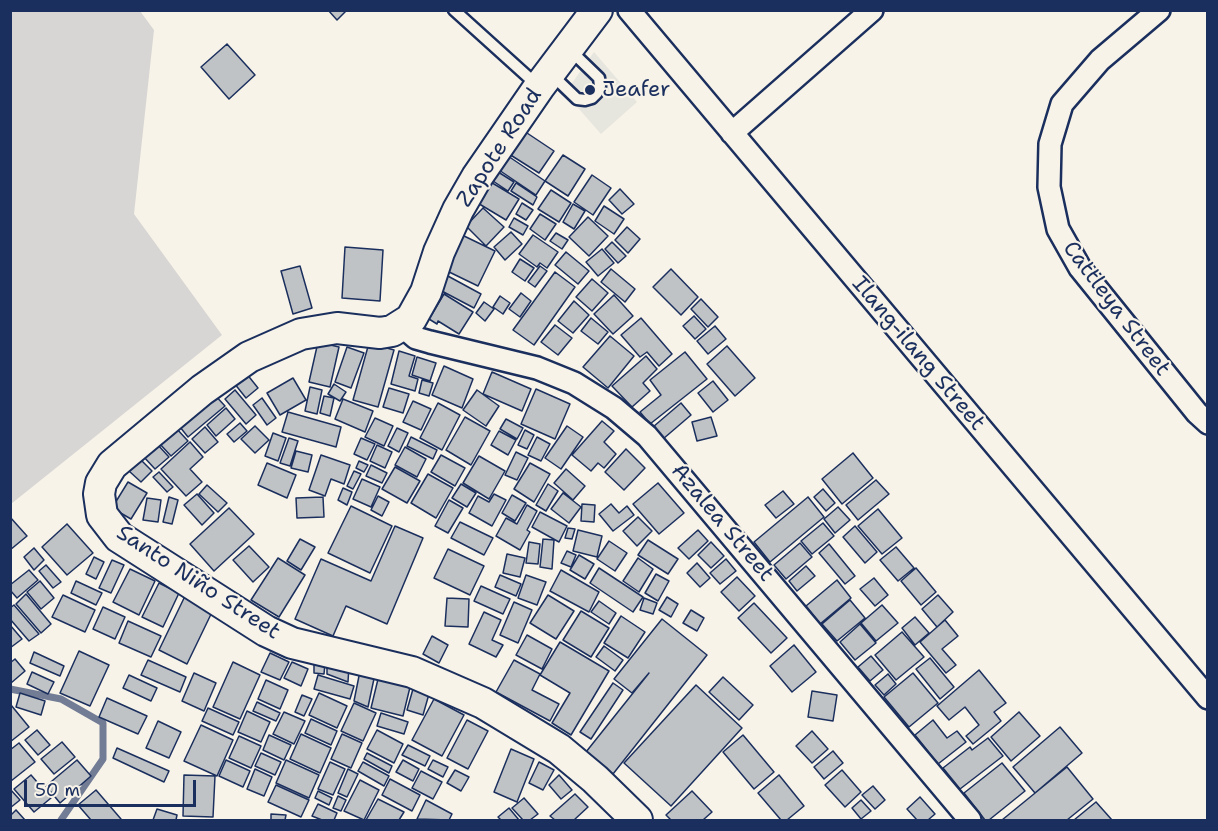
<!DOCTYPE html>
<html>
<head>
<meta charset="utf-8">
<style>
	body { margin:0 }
	#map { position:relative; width:1218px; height:831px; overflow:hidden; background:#f7f3e8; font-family:"Shantell Sans",sans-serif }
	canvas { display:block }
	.frame { position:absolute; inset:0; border:12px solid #1b2f5e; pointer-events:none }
	.scale { position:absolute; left:24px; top:780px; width:172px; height:27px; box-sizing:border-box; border:3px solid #1b2f5e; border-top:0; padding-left:8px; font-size:18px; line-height:21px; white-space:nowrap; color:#1b2f5e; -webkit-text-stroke:4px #f7f3e8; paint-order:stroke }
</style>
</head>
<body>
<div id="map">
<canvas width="1218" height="831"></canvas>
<div class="frame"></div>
<div class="scale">50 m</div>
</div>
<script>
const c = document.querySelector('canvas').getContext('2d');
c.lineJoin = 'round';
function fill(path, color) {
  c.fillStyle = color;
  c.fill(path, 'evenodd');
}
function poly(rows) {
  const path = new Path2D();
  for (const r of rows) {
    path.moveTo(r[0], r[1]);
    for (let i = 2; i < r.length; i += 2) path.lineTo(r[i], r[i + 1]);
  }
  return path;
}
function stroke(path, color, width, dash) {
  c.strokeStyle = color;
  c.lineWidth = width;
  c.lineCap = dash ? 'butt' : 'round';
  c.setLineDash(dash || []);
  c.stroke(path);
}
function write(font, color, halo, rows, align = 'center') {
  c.font = font + ' "Shantell Sans",sans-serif';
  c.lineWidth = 4.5;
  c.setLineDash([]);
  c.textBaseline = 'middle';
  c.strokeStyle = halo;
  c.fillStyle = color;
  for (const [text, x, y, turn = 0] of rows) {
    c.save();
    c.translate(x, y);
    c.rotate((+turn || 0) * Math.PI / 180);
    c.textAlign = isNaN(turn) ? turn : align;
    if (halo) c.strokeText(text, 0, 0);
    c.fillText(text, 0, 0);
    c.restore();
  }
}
const built = poly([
	[594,52,637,102,601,134,565,93]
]);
const green = poly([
	[11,10,140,11,154,30,134,214,222,335,11,504]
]);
const stream = poly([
	[10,689,61,699,103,723,103,759,61,820]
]);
const building = poly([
	[328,10,347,10,337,20,328,10],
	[227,44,255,75,229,99,201,67,227,44],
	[524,131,554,151,539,173,509,154,524,131],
	[505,154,545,181,536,195,496,168,505,154],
	[563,155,585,169,568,196,545,181,563,155],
	[495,170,514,182,508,191,490,179,495,170],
	[592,175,611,188,593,215,574,202,592,175],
	[489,181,519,199,506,220,476,202,489,181],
	[516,183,537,197,533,205,511,191,516,183],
	[620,189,634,204,622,214,609,200,620,189],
	[551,190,571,203,559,222,538,209,551,190],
	[522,203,533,210,526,220,516,214,522,203],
	[573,204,585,211,574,229,563,222,573,204],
	[604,206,624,219,614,234,595,221,604,206],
	[483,208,504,227,486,246,466,226,483,208],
	[540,214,556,224,545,240,530,229,540,214],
	[588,217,608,236,589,256,569,237,588,217],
	[514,218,528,226,523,235,509,227,514,218],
	[627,227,640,239,628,253,615,240,627,227],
	[511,232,522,244,505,260,494,247,511,232],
	[556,233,568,240,562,249,550,241,556,233],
	[462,235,495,251,478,286,445,270,462,235],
	[533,235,558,252,547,268,540,263,537,267,519,254,533,235],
	[612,242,626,256,618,263,605,249,612,242],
	[345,247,383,250,380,301,342,298,345,247],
	[602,249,614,263,598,276,586,262,602,249],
	[566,252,589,271,578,284,555,265,566,252],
	[520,259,534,268,525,281,512,272,520,259],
	[300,266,312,308,293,314,281,271,300,266],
	[540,266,547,271,535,287,528,282,540,266],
	[611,269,635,289,625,302,601,282,611,269],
	[671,269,698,297,681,315,653,287,671,269],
	[555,272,575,287,534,345,513,330,555,272],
	[446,275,481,294,474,308,438,289,446,275],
	[592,279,608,293,592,311,576,297,592,279],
	[521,293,531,301,520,317,509,309,521,293],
	[444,294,473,312,459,334,438,321,437,324,429,319,444,294],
	[614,295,633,316,613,334,594,314,614,295],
	[500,296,510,303,503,314,493,307,500,296],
	[701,299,718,317,708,327,691,309,701,299],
	[574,301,589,315,573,333,558,321,574,301],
	[484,302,494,309,485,321,476,313,484,302],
	[694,316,706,329,695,339,683,326,694,316],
	[591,318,608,332,598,344,581,331,591,318],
	[641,318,672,354,659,366,647,352,640,357,621,335,641,318],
	[555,325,572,338,558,355,541,342,555,325],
	[715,326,726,339,708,354,697,341,715,326],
	[610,336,634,356,608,388,583,367,610,336],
	[318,342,339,347,330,387,309,382,318,342],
	[369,343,394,350,378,407,353,400,369,343],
	[727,346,755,378,735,396,707,364,727,346],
	[347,347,364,353,351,388,335,382,347,347],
	[399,351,415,356,409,376,418,379,415,391,391,384,399,351],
	[685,352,707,379,650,424,640,412,661,395,650,380,685,352],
	[646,356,657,369,643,383,650,391,632,407,612,386,646,356],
	[417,357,436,363,430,381,412,375,417,357],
	[444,366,473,379,462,408,432,395,444,366],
	[492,372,531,389,522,411,483,394,492,372],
	[246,373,258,388,246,398,234,383,246,373],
	[293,378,306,400,280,415,267,393,293,378],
	[422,380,433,383,429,396,419,393,422,380],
	[713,381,728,400,713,412,698,393,713,381],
	[334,384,346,392,340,401,328,394,334,384],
	[310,387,322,390,317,414,305,411,310,387],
	[389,388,409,394,403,413,383,407,389,388],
	[536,389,570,404,555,439,521,424,536,389],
	[235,390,256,415,246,424,225,399,235,390],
	[477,390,499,406,486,426,463,410,477,390],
	[212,392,225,406,188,437,176,422,212,392],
	[324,396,334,398,330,416,320,413,324,396],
	[262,398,276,418,267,425,253,405,262,398],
	[343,399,373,411,365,432,335,419,343,399],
	[413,401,431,409,421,430,403,422,413,401],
	[438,403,460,415,442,450,420,438,438,403],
	[681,403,691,415,663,439,653,427,681,403],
	[226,408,235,419,216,436,207,425,226,408],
	[288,412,341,427,336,447,282,432,288,412],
	[465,417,490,431,471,465,446,450,465,417],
	[711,417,717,436,697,441,692,422,711,417],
	[375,418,393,426,384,446,365,437,375,418],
	[506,419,523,428,517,439,500,429,506,419],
	[602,421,614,431,604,442,616,454,604,468,598,463,591,471,572,455,602,421],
	[240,423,247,431,234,442,227,434,240,423],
	[255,426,269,440,255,453,241,439,255,426],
	[567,426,583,437,561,469,545,458,567,426],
	[205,427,218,442,205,453,192,439,205,427],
	[176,428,188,441,171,456,159,443,176,428],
	[397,428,408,433,399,452,388,446,397,428],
	[525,430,534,435,527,449,518,445,525,430],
	[499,431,516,440,508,455,491,445,499,431],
	[273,433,286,438,278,461,265,456,273,433],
	[411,437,437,450,433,459,407,446,411,437],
	[537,437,550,444,541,461,528,455,537,437],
	[289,438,298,441,290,466,280,463,289,438],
	[361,438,375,444,367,460,354,454,361,438],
	[190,442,203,457,190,469,202,482,186,496,161,469,190,442],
	[157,444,169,457,155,469,143,456,157,444],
	[377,445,392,452,385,468,370,461,377,445],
	[405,447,426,459,417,477,395,465,405,447],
	[626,449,645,468,624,490,605,472,626,449],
	[296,451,312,455,308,472,291,468,296,451],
	[516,452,528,458,517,480,505,475,516,452],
	[853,453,873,478,842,504,822,479,853,453],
	[321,455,350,465,344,484,331,479,325,496,309,490,321,455],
	[441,455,465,468,455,486,431,472,441,455],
	[479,456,505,471,489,499,463,483,479,456],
	[140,459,152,471,141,482,129,471,140,459],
	[359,461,368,465,364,472,356,468,359,461],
	[267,463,296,475,287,498,258,485,267,463],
	[530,463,550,474,534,502,514,489,530,463],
	[371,465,387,473,382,483,366,476,371,465],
	[395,467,420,481,407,503,382,489,395,467],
	[566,469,585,486,573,500,554,483,566,469],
	[354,471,361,474,353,489,347,486,354,471],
	[159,472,173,487,167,492,153,477,159,472],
	[428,474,453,488,436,518,411,503,428,474],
	[362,479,380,487,371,507,353,499,362,479],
	[876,480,889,494,858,520,846,505,876,480],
	[128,482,147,493,131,519,112,508,128,482],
	[658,483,684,513,659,534,633,504,658,483],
	[461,484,476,493,467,507,452,498,461,484],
	[548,484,558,491,546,511,536,505,548,484],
	[207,485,227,503,218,512,199,494,207,485],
	[343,488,352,492,347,505,338,500,343,488],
	[823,489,835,503,826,511,814,497,823,489],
	[783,491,794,504,776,518,765,505,783,491],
	[563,493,581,507,569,523,551,509,563,493],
	[197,494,214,513,202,525,184,505,197,494],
	[494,494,506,500,492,526,469,513,478,496,489,502,494,494],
	[512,495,526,503,515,521,502,513,512,495],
	[378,496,389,502,382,516,371,510,378,496],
	[169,497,178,500,172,524,163,522,169,497],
	[323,497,324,517,297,518,296,498,323,497],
	[808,497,824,517,770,562,754,542,808,497],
	[147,498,161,500,158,522,143,520,147,498],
	[449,500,463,508,448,533,435,526,449,500],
	[582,504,595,505,594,522,581,521,582,504],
	[611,504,619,513,627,506,634,515,613,531,599,514,611,504],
	[527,505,537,511,527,530,530,532,520,550,496,536,506,518,517,524,527,505],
	[351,506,392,526,370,573,328,553,351,506],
	[838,507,850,520,835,533,824,519,838,507],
	[229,508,254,534,214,571,190,544,229,508],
	[878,509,902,538,882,554,858,526,878,509],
	[540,512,567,526,559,542,532,527,540,512],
	[10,517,27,536,10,550,10,517],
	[638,517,652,531,637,546,623,531,638,517],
	[460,522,493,538,484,555,451,538,460,522],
	[823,523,834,536,812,554,801,541,823,523],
	[67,524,93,553,67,575,42,547,67,524],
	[395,526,423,538,387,624,346,606,333,636,295,619,321,559,371,581,395,526],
	[855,526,877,552,865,563,843,537,855,526],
	[568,528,575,529,572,539,565,538,568,528],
	[578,530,602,536,597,557,573,551,578,530],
	[698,530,708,541,689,559,678,548,698,530],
	[300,539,315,547,301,570,287,561,300,539],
	[543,539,554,540,552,569,540,567,543,539],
	[648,540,678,559,668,574,638,555,648,540],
	[609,541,627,553,615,571,597,559,609,541],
	[529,542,540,544,538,564,526,563,529,542],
	[711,542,724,556,711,568,698,555,711,542],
	[800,543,812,557,786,579,774,565,800,543],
	[829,544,855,576,845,584,819,553,829,544],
	[249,546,269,567,253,582,233,560,249,546],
	[896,547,914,568,898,581,880,560,896,547],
	[34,548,44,560,34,570,24,557,34,548],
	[448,549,484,566,470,595,434,578,448,549],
	[567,551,576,555,571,567,561,563,567,551],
	[507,554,525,558,520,577,503,573,507,554],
	[579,555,594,564,585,579,570,570,579,555],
	[94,557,104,562,96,579,86,574,94,557],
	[278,558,305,575,279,617,251,600,278,558],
	[638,558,653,569,639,592,623,581,638,558],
	[726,559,736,571,720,584,710,573,726,559],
	[112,560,124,565,111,593,99,588,112,560],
	[697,563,710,578,700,587,687,573,697,563],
	[46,565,61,582,53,588,39,571,46,565],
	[806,566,815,576,797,591,789,581,806,566],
	[599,568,643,597,633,612,590,583,599,568],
	[916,568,936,592,921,605,901,581,916,568],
	[130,569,155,581,139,615,113,602,130,569],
	[29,570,38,580,17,598,10,590,10,585,29,570],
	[561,570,599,592,589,612,550,591,561,570],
	[656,574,669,581,658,601,645,593,656,574],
	[500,575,521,584,516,596,495,587,500,575],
	[526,575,546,582,537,605,518,598,526,575],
	[737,577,755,596,739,611,721,592,737,577],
	[874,578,888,595,875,606,860,589,874,578],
	[837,580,851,598,820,624,806,606,837,580],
	[40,581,54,598,41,609,27,592,40,581],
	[76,581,102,593,96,605,71,593,76,581],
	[159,583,179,593,163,627,142,617,159,583],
	[481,586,510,599,503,614,474,601,481,586],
	[26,594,51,624,41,633,16,604,26,594],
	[186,594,214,608,187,664,159,650,186,594],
	[63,595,95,610,85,632,52,617,63,595],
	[548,595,574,611,556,639,530,623,548,595],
	[938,595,953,612,937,627,922,609,938,595],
	[667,597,678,604,671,617,659,610,667,597],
	[447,598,469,599,468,627,445,626,447,598],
	[644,598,657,603,653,614,640,610,644,598],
	[850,600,865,618,837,641,822,624,850,600],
	[599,601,616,613,609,624,591,612,599,601],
	[514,602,532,610,518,643,500,635,514,602],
	[754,603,787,638,771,653,738,618,754,603],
	[14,605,39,634,29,641,10,619,10,608,14,605],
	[882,605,898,623,876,641,861,623,882,605],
	[103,607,125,617,115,639,93,629,103,607],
	[691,610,704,618,697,631,683,623,691,610],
	[581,611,609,628,591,657,563,640,581,611],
	[484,612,501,620,492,640,503,645,496,657,469,644,484,612],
	[621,616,645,632,628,658,604,643,621,616],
	[915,617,929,633,915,645,902,628,915,617],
	[662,619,707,655,613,774,586,752,649,673,632,693,614,679,662,619],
	[945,620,958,636,942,649,956,665,946,673,920,642,945,620],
	[128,621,161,636,151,657,119,643,128,621],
	[860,624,876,643,855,660,840,642,860,624],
	[10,625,22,639,10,648,10,625],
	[902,632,924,657,896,680,875,655,902,632],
	[527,635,552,649,542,669,516,655,527,635],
	[432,636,448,645,439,663,423,654,432,636],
	[560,642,609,671,571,735,552,723,570,693,540,675,560,642],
	[794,645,816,672,792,692,770,666,794,645],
	[604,646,623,660,615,671,596,657,604,646],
	[79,651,109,665,90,706,60,693,79,651],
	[34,652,64,666,60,676,30,663,34,652],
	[270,653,289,662,280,680,261,672,270,653],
	[871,656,883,670,870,681,858,667,871,656],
	[930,658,954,687,940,699,916,669,930,658],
	[15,659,25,671,11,683,10,663,15,659],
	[148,660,186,677,180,692,141,675,148,660],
	[514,660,540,674,532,690,559,704,550,721,496,692,514,660],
	[314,661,325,663,324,674,314,673,314,661],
	[233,662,260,675,240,719,213,707,233,662],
	[292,662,308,669,301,686,284,678,292,662],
	[327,664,349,665,348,682,327,674,327,664],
	[979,670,1006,703,994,712,1001,721,973,744,966,736,979,725,965,707,949,720,937,706,979,670],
	[360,671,375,674,368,707,354,701,360,671],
	[32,672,54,682,48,694,27,684,32,672],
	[194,673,216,683,204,711,182,701,194,673],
	[913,673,938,703,909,727,884,697,913,673],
	[888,674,896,684,884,695,875,685,888,674],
	[129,675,157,688,151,701,123,688,129,675],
	[318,675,354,686,350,699,314,689,318,675],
	[379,675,411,683,403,716,371,708,379,675],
	[723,677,753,705,739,720,709,692,723,677],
	[266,680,288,690,280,709,258,699,266,680],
	[613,683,623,690,591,739,580,732,613,683],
	[696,685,742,728,671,806,624,763,696,685],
	[413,689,429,694,423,715,407,710,413,689],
	[812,691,837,695,833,721,808,717,812,691],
	[20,693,45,701,41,715,16,707,20,693],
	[319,693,347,706,337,728,309,715,319,693],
	[302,695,312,699,304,716,295,712,302,695],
	[107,698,147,716,138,734,99,717,107,698],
	[434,699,464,715,442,756,412,740,434,699],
	[257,702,280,713,276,721,253,711,257,702],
	[354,703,376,713,363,741,341,731,354,703],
	[11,705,29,727,10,742,10,705,11,705],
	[208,708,239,722,233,735,202,721,208,708],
	[247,711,270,722,261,742,238,732,247,711],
	[284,712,305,721,294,744,273,734,284,712],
	[1019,712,1040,736,1011,761,991,737,1019,712],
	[381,713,408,722,404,734,377,726,381,713],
	[311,719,337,731,331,745,305,733,311,719],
	[467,720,488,731,468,769,447,758,467,720],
	[933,720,947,738,957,731,966,742,938,764,915,735,933,720],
	[158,721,181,732,169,758,146,748,158,721],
	[201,725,233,740,217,776,184,761,201,725],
	[1060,727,1082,753,1035,793,1013,767,1060,727],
	[37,730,50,745,38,755,25,740,37,730],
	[377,730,403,744,394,763,367,749,377,730],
	[812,731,828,749,812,763,796,746,812,731],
	[301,734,331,748,320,773,290,759,301,734],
	[342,734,362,743,351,768,331,759,342,734],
	[269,735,291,745,284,760,263,750,269,735],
	[743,735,774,772,754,789,723,752,743,735],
	[239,736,261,746,251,768,229,758,239,736],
	[988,738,1003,756,960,789,943,768,970,747,972,750,988,738],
	[62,742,75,757,54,774,41,759,62,742],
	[19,743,35,762,11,781,10,750,19,743],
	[408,745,430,756,425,766,402,755,408,745],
	[117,748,169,771,164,782,113,758,117,748],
	[511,749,534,759,517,802,494,792,511,749],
	[833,751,843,763,824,779,814,767,833,751],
	[261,753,281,762,275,775,255,766,261,753],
	[367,753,392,766,389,773,364,759,367,753],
	[77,760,91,776,60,803,46,786,77,760],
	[226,760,250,771,243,787,219,776,226,760],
	[286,760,319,775,309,798,276,783,286,760],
	[403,760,419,769,413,781,396,772,403,760],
	[433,760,448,767,443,777,428,769,433,760],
	[330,762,345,769,333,795,318,789,330,762],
	[363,762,389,776,384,786,358,771,363,762],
	[539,762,554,770,543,790,529,783,539,762],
	[1002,763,1025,791,989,820,985,820,964,793,1002,763],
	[1067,767,1093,799,1067,820,1002,820,1067,767],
	[255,769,272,777,264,796,247,789,255,769],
	[348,769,358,774,347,797,338,793,348,769],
	[455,770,469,777,461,791,447,783,455,770],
	[842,770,861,792,845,807,825,785,842,770],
	[421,771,442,782,433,799,412,788,421,771],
	[31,775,51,798,34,812,14,789,31,775],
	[184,775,215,776,213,817,183,816,184,775],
	[559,775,572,790,561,799,549,785,559,775],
	[779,775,804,806,787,820,781,820,758,793,779,775],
	[390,779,420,795,412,811,382,795,390,779],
	[360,780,379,790,364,820,344,811,360,780],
	[276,785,309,800,301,817,268,802,276,785],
	[873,786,885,800,875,809,862,795,873,786],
	[10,789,20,800,10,808,10,789],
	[96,790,121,819,120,820,91,820,78,805,96,790],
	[318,791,332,798,329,805,315,798,318,791],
	[692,791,712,812,703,820,671,820,666,815,692,791],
	[575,794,588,807,574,820,555,820,550,816,575,794],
	[338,796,346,800,341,811,333,808,338,796],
	[920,797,935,814,928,820,917,820,907,809,920,797],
	[524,798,538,814,530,820,523,820,512,808,524,798],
	[378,799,404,812,399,820,366,820,378,799],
	[426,800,452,814,449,820,417,819,426,800],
	[861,800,871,811,861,819,852,808,861,800],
	[1096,802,1112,820,1074,820,1096,802],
	[318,804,337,813,334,820,322,820,312,816,318,804],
	[509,808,519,820,501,820,498,817,509,808],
	[157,809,177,815,176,820,153,820,157,809],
	[16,810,25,820,10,820,10,816,16,810],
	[271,814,286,815,285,820,271,820,271,814]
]);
const service = poly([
	[454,10,537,85],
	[550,73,577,99,585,100,592,98,597,93,600,86,599,78,569,49]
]);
const minor = poly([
	[629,10,1208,698],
	[1159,10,1100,60,1062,104,1050,144,1049,187,1058,229,1080,268,1197,413,1208,423],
	[732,133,872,10],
	[402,326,416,338,430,342,537,368,574,383,614,408,647,436,970,820]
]);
const secondary = poly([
	[597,10,539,87,477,177,458,210,439,252,426,292,411,319,392,331,380,333,337,328,301,334,249,357,202,390,112,465,101,483,99,494,102,515,119,537,266,631,292,643,412,672,483,703,559,749,595,779,637,820]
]);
const markers = [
	[590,90,6,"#1b2f5e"]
];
const poiNames = [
	["Jeafer",602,90]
];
const streetNames = [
	["Zapote Road",500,148,-57],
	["Cattleya Street",1116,309,53],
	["Ilang-ilang Street",918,354,50],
	["Azalea Street",722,523,50],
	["Santo Niño Street",198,583,33]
];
fill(built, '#e6e5de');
fill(green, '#d7d6d4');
stroke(stream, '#727c95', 7);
fill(building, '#c0c3c5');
stroke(building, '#1b2f5e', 1.5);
stroke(service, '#1b2f5e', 15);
stroke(minor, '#1b2f5e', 26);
stroke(secondary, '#1b2f5e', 34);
stroke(service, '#f7f3e8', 10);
stroke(minor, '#f7f3e8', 21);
stroke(secondary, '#f7f3e8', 30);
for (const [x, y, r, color] of markers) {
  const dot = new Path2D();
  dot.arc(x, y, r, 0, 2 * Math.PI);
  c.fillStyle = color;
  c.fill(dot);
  stroke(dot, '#f7f3e8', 2);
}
write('22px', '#1b2f5e', '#f7f3e8', poiNames, 'left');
write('22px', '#1b2f5e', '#f7f3e8', streetNames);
</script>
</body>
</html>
